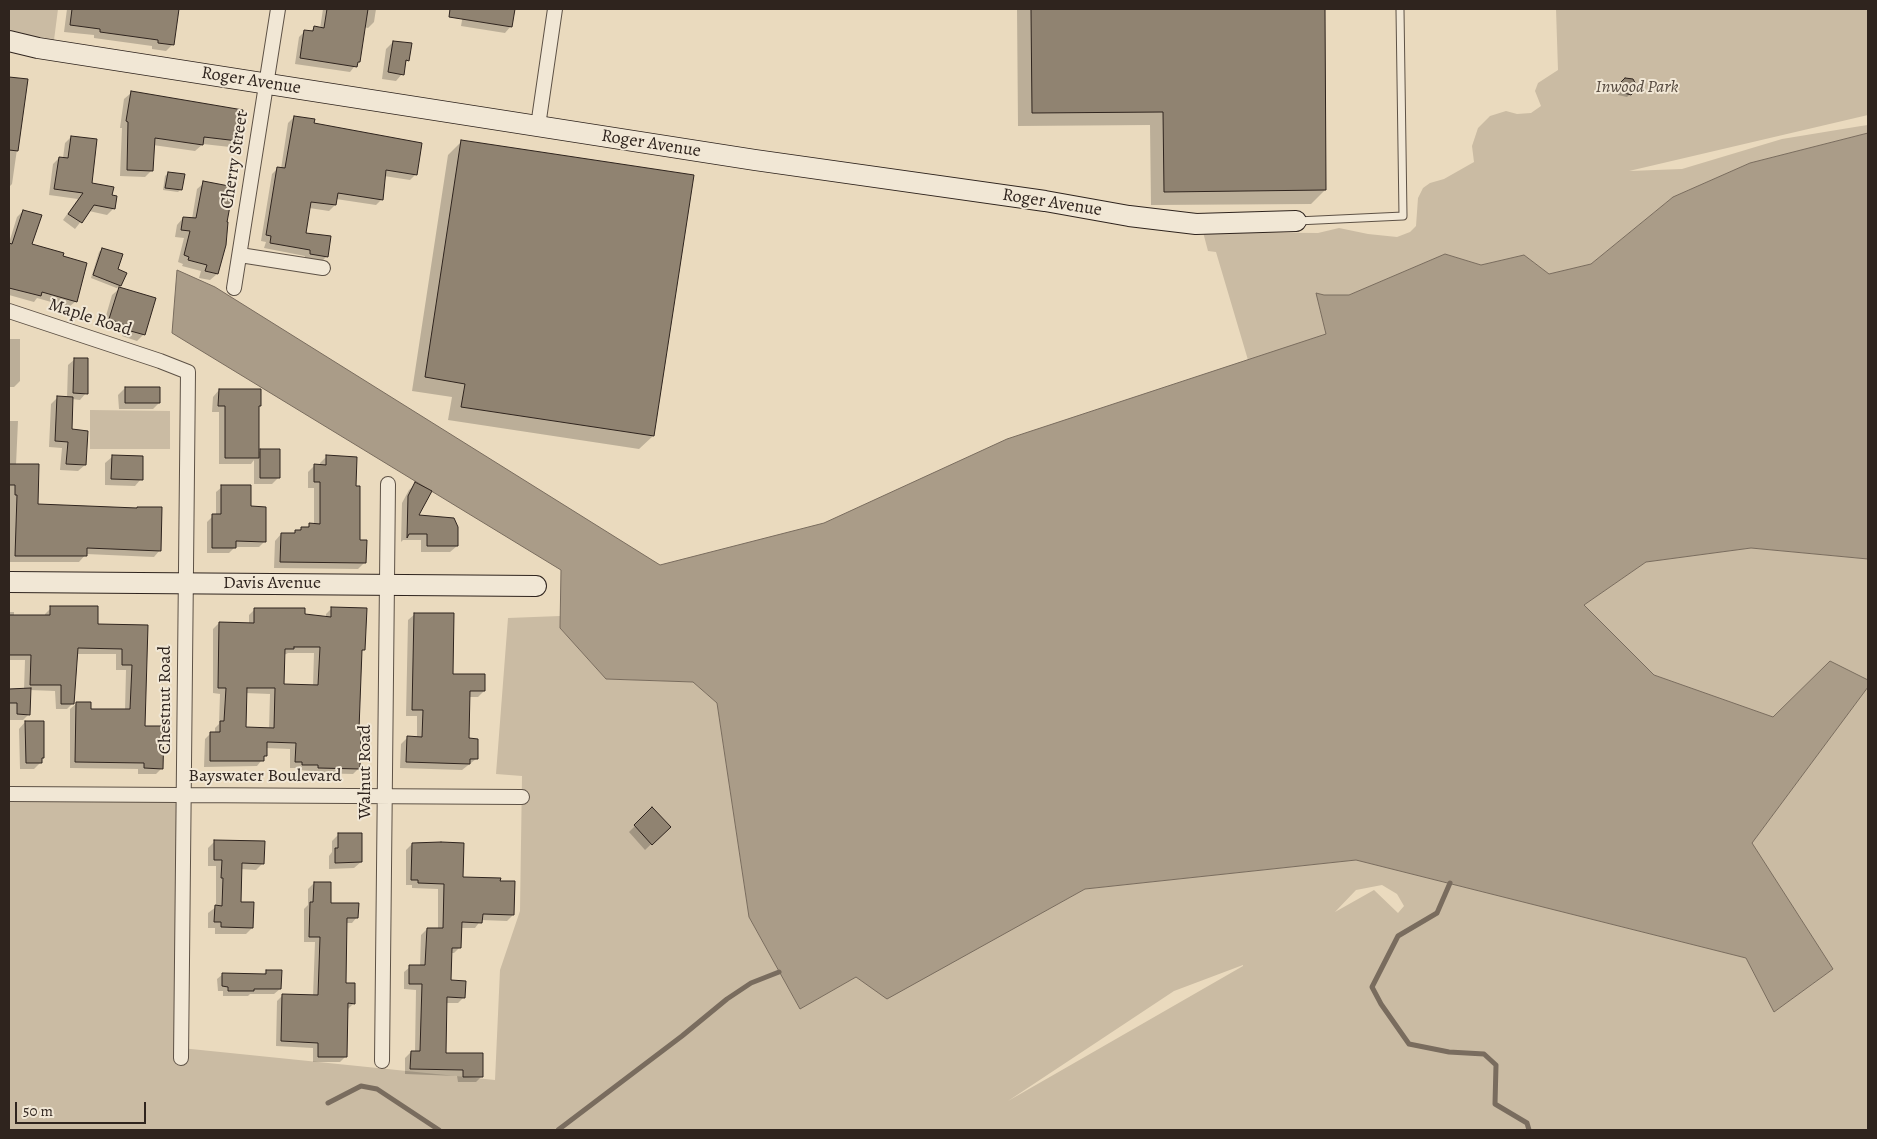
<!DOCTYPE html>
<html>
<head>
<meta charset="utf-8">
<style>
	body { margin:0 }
	#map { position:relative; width:1877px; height:1139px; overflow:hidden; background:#eadabe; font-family:Alegreya,serif }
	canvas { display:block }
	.frame { position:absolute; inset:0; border:10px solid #2f241e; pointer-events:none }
	.scale { position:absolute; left:15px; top:1102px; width:131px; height:22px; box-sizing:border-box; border:2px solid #2f241e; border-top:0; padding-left:6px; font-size:15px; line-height:18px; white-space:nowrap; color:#2f241e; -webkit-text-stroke:4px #f1e7d5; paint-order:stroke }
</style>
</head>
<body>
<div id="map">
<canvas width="1877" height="1139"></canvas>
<div class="frame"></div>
<div class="scale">50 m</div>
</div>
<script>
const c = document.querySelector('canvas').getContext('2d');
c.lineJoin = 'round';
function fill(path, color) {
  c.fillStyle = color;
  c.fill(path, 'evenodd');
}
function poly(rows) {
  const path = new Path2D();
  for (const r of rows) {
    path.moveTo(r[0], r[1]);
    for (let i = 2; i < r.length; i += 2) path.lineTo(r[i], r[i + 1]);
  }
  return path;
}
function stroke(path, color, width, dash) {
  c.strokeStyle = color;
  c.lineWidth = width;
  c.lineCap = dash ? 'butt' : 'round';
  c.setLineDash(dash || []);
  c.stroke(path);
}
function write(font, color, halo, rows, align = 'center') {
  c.font = font + ' Alegreya,serif';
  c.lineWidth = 4;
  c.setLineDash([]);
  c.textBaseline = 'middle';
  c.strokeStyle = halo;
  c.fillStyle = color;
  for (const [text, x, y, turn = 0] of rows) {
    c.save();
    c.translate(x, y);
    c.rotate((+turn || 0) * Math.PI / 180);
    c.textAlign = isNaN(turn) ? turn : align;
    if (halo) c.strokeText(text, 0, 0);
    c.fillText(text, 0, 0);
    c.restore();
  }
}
const green = poly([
	[9,9,58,9,53,48,9,38],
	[1556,9,1868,9,1868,115,1629,171,1682,169,1782,139,1861,126,1868,125,1868,133,1750,163,1673,197,1591,264,1549,274,1524,255,1481,265,1445,254,1349,295,1324,295,1317,293,1326,334,1248,360,1216,252,1208,251,1203,232,1318,233,1339,228,1368,234,1397,237,1410,232,1416,226,1418,198,1423,188,1430,183,1444,179,1474,162,1472,146,1478,128,1490,116,1506,111,1517,114,1531,113,1541,106,1535,91,1538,83,1558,70],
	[90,410,170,411,170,449,90,449],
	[1751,548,1868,559,1868,680,1830,661,1773,717,1654,675,1584,605,1646,562],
	[560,616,560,628,606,679,693,682,717,703,749,917,800,1009,856,977,887,998,1085,889,1356,860,1746,958,1774,1012,1833,969,1752,843,1868,687,1868,1130,9,1130,9,793,185,796,181,1048,495,1080,500,970,520,911,522,776,496,774,508,618],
	[1382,885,1397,894,1404,906,1398,913,1374,890,1335,912,1356,890],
	[1243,965,1243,966,1008,1101,1174,991]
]);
const water = poly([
	[1868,133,1868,559,1751,548,1646,562,1584,605,1654,675,1773,717,1830,661,1868,680,1868,687,1752,843,1833,969,1774,1012,1746,958,1356,860,1085,889,887,999,856,977,800,1009,749,917,717,703,693,682,606,679,560,628,561,570,172,333,177,270,215,287,660,565,824,523,1007,439,1326,334,1316,293,1324,295,1349,295,1445,254,1481,265,1524,255,1549,274,1591,264,1673,197,1750,163,1868,133]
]);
const shadow = poly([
	[67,9,178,9,173,44,166,51,152,49,152,46,94,38,94,35,64,32],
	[323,9,376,9,374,22,368,28,364,27,358,62,350,72,295,64,299,37,305,31,310,32,314,28,320,29],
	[464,9,514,9,511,26,505,33,461,26],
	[1017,9,1323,9,1325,190,1311,204,1151,205,1150,125,1018,126],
	[393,42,408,60,404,64,402,74,396,81,382,79,386,49],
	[9,78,27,80,12,184,9,187],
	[1626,79,1636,88,1627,97,1618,95,1618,87],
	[131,93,237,141,230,147,203,144,195,151,153,145,152,170,145,177,120,176,122,128,120,128,124,99],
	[294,117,313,124,416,174,410,180,384,176,382,199,376,205,336,199,335,205,329,211,309,208,305,234,327,256,321,262,304,260,305,256,264,248,266,242,261,241,272,174,278,168,281,169,288,123],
	[71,137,90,184,114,208,107,215,89,211,75,229,63,220,78,199,49,195,53,164,59,158,63,158,65,143],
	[462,141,653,436,639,449,448,420,452,397,412,391,448,155],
	[168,173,181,189,178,192,163,190,165,176],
	[204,183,227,190,224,245,217,274,210,280,199,278,201,271,182,266,183,264,178,262,184,238,175,237,177,225,183,218,192,219,197,189],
	[23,211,31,245,76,301,69,307,37,298,34,302,9,295,9,243,17,217],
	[102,249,116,270,120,285,117,288,154,299,144,334,137,341,122,336,123,332,103,326,112,295,119,289,91,278,99,252],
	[9,339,20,339,20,381,14,387,9,387],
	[75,359,86,393,80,400,72,399,70,431,85,465,78,471,60,470,62,448,49,447,51,404,57,398,67,398,68,365],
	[125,388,159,403,153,409,119,409,118,395],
	[219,390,260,406,257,408,257,454,261,450,279,477,272,484,254,484,254,460,251,464,219,464,219,412,212,412,213,397],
	[9,421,18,421,16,465,37,505,160,550,154,557,86,554,79,562,9,562],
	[327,456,354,488,359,541,365,562,358,569,274,568,275,541,281,534,293,534,302,528,306,528,310,525,314,525,314,488,308,488,308,472,315,465,320,466,320,463],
	[112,457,141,479,135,486,105,485,105,463],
	[416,484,417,516,457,546,450,552,421,552,421,540,403,540,401,542,402,503,409,490],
	[222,487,250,508,265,541,259,547,235,547,229,553,207,553,207,522,213,516,216,516,216,492],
	[51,608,97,625,146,626,144,727,162,768,156,774,138,774,138,769,70,768,70,709,77,703,90,710,125,710,126,670,116,670,116,654,76,654,73,703,67,709,56,709,55,691,30,690,29,714,23,720,9,720,9,690,24,690,25,660,9,660,9,612,14,612,14,616,45,616,45,614],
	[332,608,364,649,360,653,358,730,359,768,353,774,313,773,313,771,296,770,296,768,290,768,290,749,265,748,265,756,257,766,204,767,205,739,211,733,215,733,215,728,219,724,220,694,213,693,213,629,219,623,249,624,249,615,255,609,326,617,326,614],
	[288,653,314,653,313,686,283,685,284,655],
	[245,693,270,694,269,729,245,728],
	[415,614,452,675,484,691,478,697,469,697,468,740,476,759,462,770,400,768,401,744,407,738,417,738,417,716,406,716,408,620],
	[25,722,42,758,41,762,34,769,20,769,19,729],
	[652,809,669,827,645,850,629,832],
	[339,834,361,862,354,868,329,869,329,856,332,852,332,841],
	[215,841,263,863,256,870,240,869,240,903,252,928,246,934,215,934,215,928,208,928,208,913,216,907,216,866,208,866,208,848],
	[412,844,462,878,499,882,513,915,507,921,481,920,475,928,460,928,460,947,454,953,450,953,450,982,464,997,458,1003,446,1003,445,1054,482,1076,476,1082,458,1082,457,1076,405,1074,405,1058,411,1052,415,1052,416,990,404,989,404,972,410,967,420,967,421,935,427,929,438,929,438,889,412,888,412,885,406,885,406,850],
	[314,883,329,904,357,917,352,923,346,923,344,984,354,1003,348,1009,346,1056,340,1062,313,1062,313,1048,276,1046,277,1001,283,995,313,996,315,942,304,942,304,909,308,905,308,889],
	[266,971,280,989,274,994,250,994,248,996,223,996,223,991,218,991,217,979,223,974,263,975]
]);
const stream = poly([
	[1450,883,1437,913,1398,936,1372,987,1381,1004,1409,1044,1449,1052,1484,1054,1496,1065,1495,1104,1527,1123,1529,1130],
	[328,1103,361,1086,377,1089,439,1130],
	[558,1130,682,1036,727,999,751,983,779,972]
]);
const building = poly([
	[72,9,179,9,174,45,158,43,158,40,100,32,100,29,70,25,72,9],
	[327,9,368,9,360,62,358,62,357,67,300,58,304,30,313,31,314,26,324,28,327,9],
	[450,9,515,9,512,27,449,17,450,9],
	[1031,9,1325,9,1326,190,1164,192,1163,112,1032,113,1031,9],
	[393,41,412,43,409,61,406,60,404,75,388,72,393,41],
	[9,77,28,79,18,151,9,150,9,77],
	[1625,78,1633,79,1638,88,1631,95,1621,92,1620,83,1625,78],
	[131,91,243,110,238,141,204,137,203,145,155,138,153,171,127,170,128,122,126,121,131,91],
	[294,116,315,119,314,123,422,143,417,175,386,170,383,200,338,193,336,205,311,202,306,233,331,236,328,257,310,254,310,250,270,243,271,236,266,235,277,167,285,168,294,116],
	[71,136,97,139,92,183,114,187,112,195,117,196,115,209,94,205,82,223,68,214,83,193,54,189,59,157,68,158,71,136],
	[461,140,694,175,654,436,461,407,465,384,425,377,461,140],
	[168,172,185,174,182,190,165,188,168,172],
	[203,181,229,186,229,189,233,190,227,222,228,222,226,245,218,274,205,271,207,265,188,260,189,257,184,255,190,231,181,230,183,217,196,218,203,181],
	[23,210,42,215,32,244,64,253,63,256,87,263,77,302,42,292,41,296,9,288,9,243,12,244,23,210],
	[102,248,123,254,118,269,127,273,121,286,93,275,102,248],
	[119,287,156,298,145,335,127,330,128,326,109,319,119,287],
	[74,358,88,358,88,394,73,393,74,358],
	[125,387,160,387,160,403,125,403,125,387],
	[219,389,261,389,261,406,259,406,259,458,225,458,225,406,218,406,219,389],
	[57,396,73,397,72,429,88,431,86,465,66,464,68,442,55,441,57,396],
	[260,449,280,449,280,478,260,478,260,449],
	[112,455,143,456,143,480,111,479,112,455],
	[326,455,357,457,356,486,360,486,360,540,367,540,366,563,280,562,281,533,295,533,295,530,301,530,301,527,309,527,309,523,320,524,320,482,314,482,314,464,326,465,326,455],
	[9,464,39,464,38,504,137,508,137,507,162,507,161,551,87,548,87,556,15,556,17,495,15,495,15,485,9,485,9,464],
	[415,482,432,491,419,515,454,518,458,527,458,546,427,546,427,534,409,534,407,538,408,496,415,482],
	[221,485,251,485,251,506,266,507,266,542,236,541,236,548,212,548,212,514,221,514,221,485],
	[50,606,98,606,98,624,148,625,145,726,164,726,163,769,144,768,144,763,75,762,76,702,91,702,91,709,130,709,132,665,122,665,122,649,78,648,74,704,61,704,61,685,30,685,31,655,9,655,9,615,50,615,50,606],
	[331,607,367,608,365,650,362,650,359,729,361,729,360,769,318,768,318,765,302,765,302,762,295,762,296,743,267,742,267,756,264,756,264,761,210,761,210,732,220,732,220,721,224,721,226,688,218,688,219,622,254,623,254,608,305,608,305,614,331,617,331,607],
	[294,647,320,647,318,685,284,684,285,649,294,649,294,647],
	[247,688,275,688,274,728,246,727,247,688],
	[414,613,454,613,453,674,485,674,485,691,470,691,469,738,478,739,478,759,470,759,470,764,406,762,407,736,422,737,423,710,412,710,414,613],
	[31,688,30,715,17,714,17,703,9,703,9,689,31,688],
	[25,721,44,721,44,758,42,758,42,763,26,763,25,721],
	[652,807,671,827,652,845,634,825,652,807],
	[338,833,362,833,362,862,335,863,335,848,338,848,338,833],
	[214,840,265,841,264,864,242,863,241,902,254,902,253,928,221,927,221,922,214,922,215,905,222,906,223,878,221,878,222,860,214,860,214,840],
	[441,842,464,843,463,877,501,878,500,881,515,881,514,915,483,914,482,923,462,922,461,948,452,948,451,980,466,981,465,998,447,997,446,1053,483,1053,483,1077,463,1077,463,1070,410,1069,411,1051,420,1051,422,984,409,984,409,965,425,965,427,928,443,928,444,884,418,883,418,880,411,880,412,843,441,842],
	[314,882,331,882,331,903,359,903,358,918,347,918,346,983,355,983,355,1004,348,1003,347,1057,318,1057,318,1043,281,1041,282,994,318,995,320,937,309,937,310,902,313,902,314,882],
	[266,970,282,970,281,989,254,989,254,991,228,991,228,987,222,986,222,973,266,974,266,970]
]);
const lane = poly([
	[1297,221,1403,216,1400,10]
]);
const street = poly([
	[538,126,555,9],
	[240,255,323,268],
	[234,288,278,9],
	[9,311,160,361,188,372,181,1058],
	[9,794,522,797],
	[382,1061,388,484]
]);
const secondary = poly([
	[9,41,38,48,755,160,1045,201,1129,216,1196,224,1296,221],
	[9,582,536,586]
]);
const streetNames = [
	["Roger Avenue",251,81,9],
	["Roger Avenue",651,144,9],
	["Cherry Street",235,160,-81],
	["Roger Avenue",1052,203,9],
	["Maple Road",90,318,18],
	["Davis Avenue",272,584],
	["Chestnut Road",166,700,-90],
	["Walnut Road",366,772,-90],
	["Bayswater Boulevard",265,777]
];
const parkNames = [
	["Inwood Park",1637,88]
];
fill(green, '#cabba3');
fill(water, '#aa9c88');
stroke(water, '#796c5e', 1);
fill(shadow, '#0003');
stroke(stream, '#796c5e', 5);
fill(building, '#908371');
stroke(building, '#2f241e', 1);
stroke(lane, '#5e5246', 9);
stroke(street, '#5e5246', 16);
stroke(secondary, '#2f241e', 22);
stroke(lane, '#f1e7d5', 7);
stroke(street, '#f1e7d5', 14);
stroke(secondary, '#f1e7d5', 20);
write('18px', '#2f241e', '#f1e7d5', streetNames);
write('italic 18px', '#564a3f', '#f1e7d5', parkNames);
</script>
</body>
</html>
